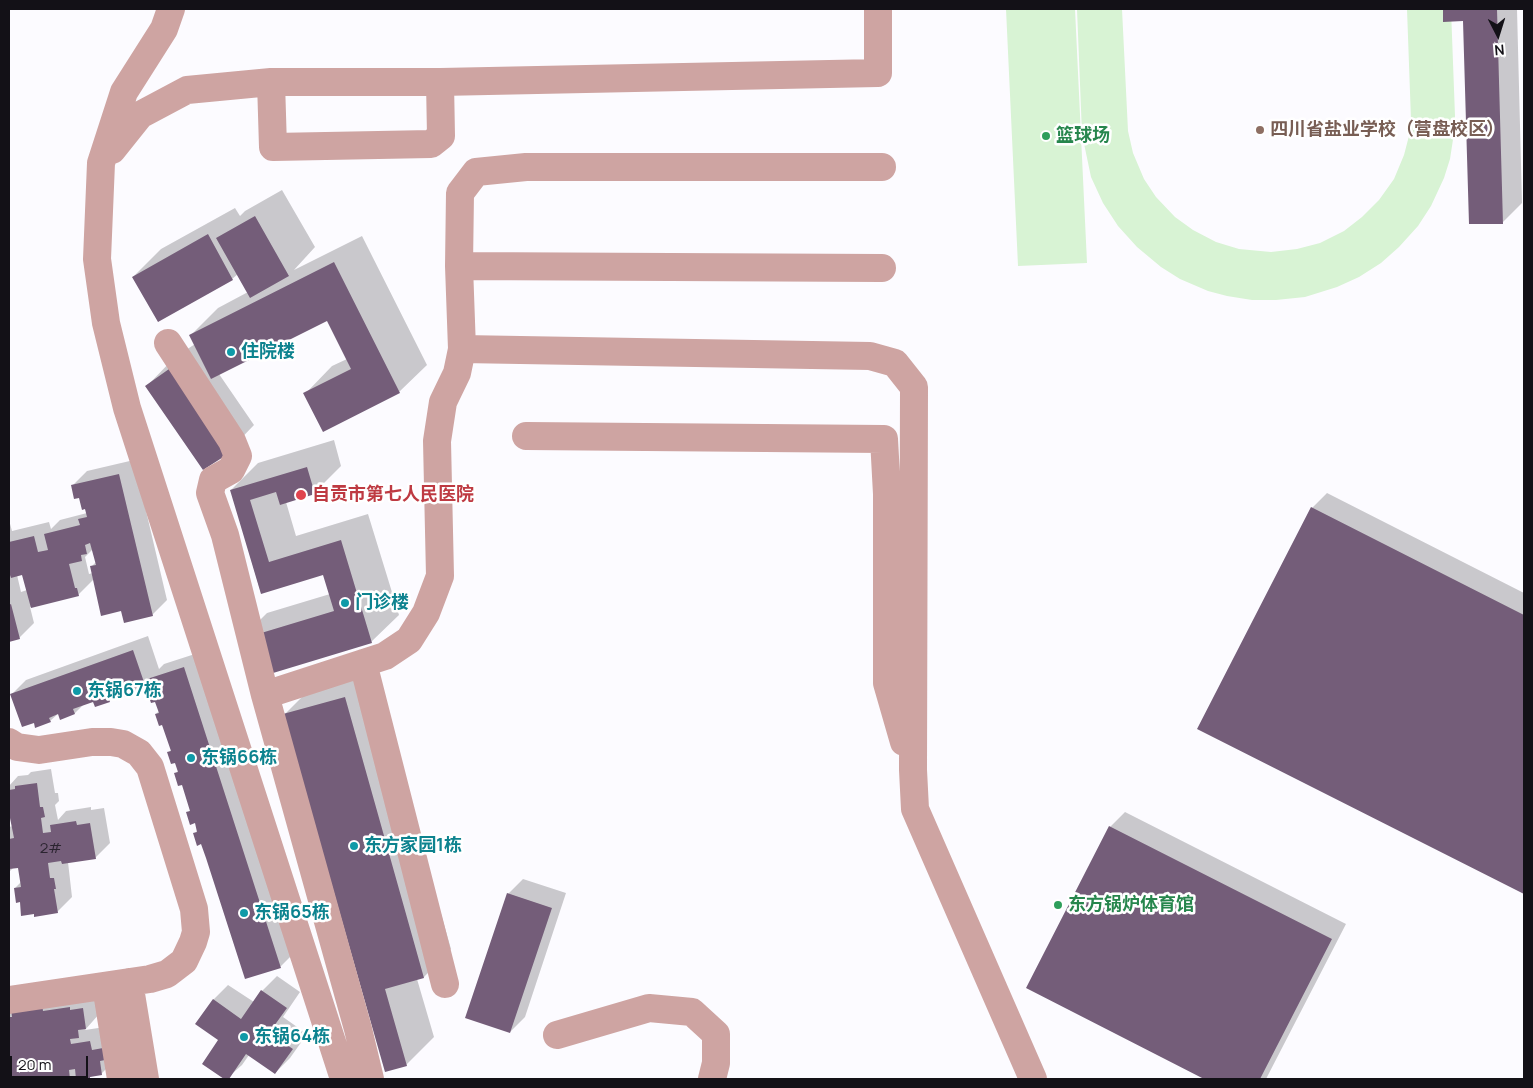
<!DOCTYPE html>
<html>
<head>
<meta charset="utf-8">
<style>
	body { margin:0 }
	#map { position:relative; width:1533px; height:1088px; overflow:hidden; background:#fcfbff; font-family:Manrope,sans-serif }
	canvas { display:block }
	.frame { position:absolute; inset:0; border:10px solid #131117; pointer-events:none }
	.north { position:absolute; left:1473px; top:10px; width:50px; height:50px; -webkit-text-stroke:4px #fff; paint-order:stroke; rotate:175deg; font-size:14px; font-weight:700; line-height:20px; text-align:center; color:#131117 }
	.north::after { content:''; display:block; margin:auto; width:18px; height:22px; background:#131117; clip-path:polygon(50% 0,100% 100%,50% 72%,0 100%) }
	.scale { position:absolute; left:10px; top:1056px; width:78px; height:22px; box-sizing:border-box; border:2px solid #131117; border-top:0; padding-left:6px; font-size:15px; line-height:18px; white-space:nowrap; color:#131117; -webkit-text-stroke:4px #fff; paint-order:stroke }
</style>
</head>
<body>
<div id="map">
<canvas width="1533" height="1088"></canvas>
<div class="frame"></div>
<div class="north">N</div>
<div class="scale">20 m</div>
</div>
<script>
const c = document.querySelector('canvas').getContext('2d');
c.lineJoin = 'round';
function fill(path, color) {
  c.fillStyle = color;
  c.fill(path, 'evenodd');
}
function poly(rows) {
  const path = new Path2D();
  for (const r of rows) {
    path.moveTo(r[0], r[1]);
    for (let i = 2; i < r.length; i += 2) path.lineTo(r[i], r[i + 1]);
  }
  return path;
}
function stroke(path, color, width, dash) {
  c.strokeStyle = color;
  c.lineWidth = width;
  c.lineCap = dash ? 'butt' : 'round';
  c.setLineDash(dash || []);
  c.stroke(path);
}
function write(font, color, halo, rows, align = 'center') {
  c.font = font + ' Manrope,"Noto Sans SC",sans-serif';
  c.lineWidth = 5;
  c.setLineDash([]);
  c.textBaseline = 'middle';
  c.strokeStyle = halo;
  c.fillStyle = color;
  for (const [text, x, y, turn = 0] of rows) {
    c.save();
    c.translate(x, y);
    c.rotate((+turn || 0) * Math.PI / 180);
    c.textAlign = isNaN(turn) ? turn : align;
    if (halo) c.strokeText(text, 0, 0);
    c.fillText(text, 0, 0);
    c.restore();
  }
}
const green = poly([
	[1006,9,1075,9,1087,263,1018,266],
	[1077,9,1122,9,1128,131,1133,153,1144,179,1156,197,1175,217,1193,230,1216,242,1239,249,1271,252,1297,249,1320,243,1344,231,1362,217,1379,200,1394,179,1404,155,1410,132,1411,120,1407,9,1451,9,1455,116,1454,133,1450,159,1444,178,1431,206,1418,226,1399,247,1381,263,1359,277,1337,287,1305,297,1276,300,1252,300,1227,296,1208,291,1180,279,1161,267,1137,247,1118,226,1103,203,1091,177,1082,134]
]);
const shadow = poly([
	[1444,9,1517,9,1522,203,1503,222,1465,20,1444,21],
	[282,190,315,247,294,270,362,236,427,365,399,392,305,394,332,366,347,359,327,319,219,374,254,425,227,453,147,386,174,358,195,344,191,335,218,308,248,292,238,274,232,279,158,321,133,277,161,249,235,208,240,216,245,211],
	[334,440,341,466,314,493,286,502,296,536,368,514,399,615,371,642,239,641,267,613,330,594,324,574,261,593,231,490,258,463],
	[134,460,167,600,152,615,122,610,94,579,78,595,30,607,34,623,19,638,9,640,9,520,12,531,49,522,51,529,60,520,87,513,80,497,72,486,87,471],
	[93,549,96,562,91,567,93,573,89,574,85,557],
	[23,574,27,590,21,592,17,575],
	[1327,493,1524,593,1524,893,1199,729,1312,508],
	[148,636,159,669,164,664,198,653,295,952,281,966,246,977,202,843,195,833,198,830,196,822,188,813,191,809,183,784,175,774,179,770,169,752,172,749,163,723,156,714,159,711,156,700,148,691,152,688,149,679,134,692,118,692,109,701,94,700,84,704,75,713,61,718,59,713,50,721,34,721,11,695,26,680],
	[372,670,451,949,424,977,417,979,434,1037,406,1065,285,714,312,687],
	[51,769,55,793,58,793,59,801,55,805,58,820,66,811,91,807,91,810,104,808,110,843,95,858,68,862,72,897,57,912,21,901,15,888,21,882,19,866,14,867,9,872,9,827,13,826,11,817,9,817,9,786,18,776,28,775,31,772],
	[1125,812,1346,924,1266,1079,1207,1079,1028,988,1110,827],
	[523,879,566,893,525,1017,510,1032,508,894],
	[277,976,300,992,283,1017,307,1034,290,1058,275,1073,249,1055,242,1065,226,1079,204,1064,220,1040,197,1024,214,999,228,985,254,1002,262,991],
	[97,994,100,1013,85,1030,105,1027,116,1059,101,1074,80,1079,9,1079,9,1005]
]);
const building = poly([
	[1443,9,1497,9,1503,224,1469,224,1463,21,1443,22],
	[255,216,289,276,250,298,216,238],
	[208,234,233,280,158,322,132,277],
	[334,262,400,393,323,432,303,393,351,369,327,321,211,379,189,335],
	[169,369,228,454,203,470,145,386],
	[307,467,315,494,280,505,276,492,250,500,269,562,341,540,372,643,250,680,238,640,334,611,323,575,261,594,230,490],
	[119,474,153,616,124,623,121,611,101,616,90,566,96,565,90,543,85,545,87,554,81,555,82,561,69,564,75,588,77,588,79,596,31,608,22,575,11,578,9,572,9,542,34,536,38,552,48,550,44,534,80,525,78,519,87,517,85,509,82,510,79,498,74,499,71,485],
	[1311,507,1524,615,1524,894,1197,729],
	[11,604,20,639,9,642,9,605],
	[133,650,145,685,133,689,135,693,119,699,118,694,108,697,110,702,95,707,93,702,73,709,75,714,60,720,58,714,49,718,51,722,35,728,34,723,22,727,10,694],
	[184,667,281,968,245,979,206,858,201,844,197,846,193,833,197,832,195,823,190,825,186,812,190,811,182,785,178,786,174,773,178,772,175,763,171,764,167,752,171,751,162,725,159,726,155,714,159,713,155,702,151,703,147,691,151,689,147,679],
	[345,697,424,978,385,989,407,1066,385,1072,283,714],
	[37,783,40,807,43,807,45,817,41,818,43,833,51,832,50,825,76,821,77,825,90,823,96,859,62,864,61,861,48,863,50,878,54,878,56,889,54,889,58,913,34,917,34,914,21,916,20,902,16,903,14,888,21,887,18,868,9,869,9,839,14,838,10,818,9,819,9,790,15,789,15,786],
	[1109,826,1332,939,1260,1079,1204,1079,1026,988],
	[507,893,552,908,510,1033,465,1018],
	[261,990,287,1008,269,1033,293,1049,275,1074,246,1054,229,1079,224,1079,202,1064,218,1040,195,1024,213,999,241,1019],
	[42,1004,43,1011,70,1007,70,1010,83,1008,86,1029,78,1030,79,1038,70,1039,71,1044,90,1041,92,1050,103,1048,105,1060,100,1061,102,1075,90,1077,90,1079,76,1079,75,1069,69,1070,70,1079,43,1079,43,1077,32,1078,32,1079,9,1079,9,1017,12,1017,11,1008]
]);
const minor = poly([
	[171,9,164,29,124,92,101,163,97,259,106,323,127,408,344,1079],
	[271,82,273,147,431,144,441,136,440,82],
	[112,150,140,115,187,90,271,82,440,82,878,73,878,9],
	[459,266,882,268],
	[168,343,232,441,238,456,231,470,213,480,210,493,225,535,265,695,358,1029,370,1079],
	[462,349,870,356,895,363,914,387,913,770,915,809,1033,1079],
	[526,436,884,439,887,494,887,683,904,742],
	[363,663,445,984],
	[265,695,385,656,409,640,426,613,440,576,437,441,443,402,457,373,462,349,459,266,460,193,476,172,526,167,882,167],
	[9,742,17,747,39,750,92,742,111,742,123,744,139,753,150,767,194,909,196,932,193,942,184,961,167,974,150,979,9,1000],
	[129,982,145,1079],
	[106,986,121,1079],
	[557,1035,649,1008,692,1012,716,1034,716,1063,712,1079]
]);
const markers = [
	[1260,130,5,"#8d6e63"],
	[1046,136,5,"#2e9e5b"],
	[231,352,5,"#0f9aa8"],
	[301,495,6,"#e0444e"],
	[345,603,5,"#0f9aa8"],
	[77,691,5,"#0f9aa8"],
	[191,758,5,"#0f9aa8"],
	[354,846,5,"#0f9aa8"],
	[1058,905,5,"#2e9e5b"],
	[244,913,5,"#0f9aa8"],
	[244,1037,5,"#0f9aa8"]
];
const numberNames = [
	["2#",51,849]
];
const educationNames = [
	["四川省盐业学校（营盘校区）",1270,130]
];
const leisureNames = [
	["篮球场",1056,136],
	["东方锅炉体育馆",1068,905]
];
const cultureNames = [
	["住院楼",241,352],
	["门诊楼",355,603],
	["东锅67栋",87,691],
	["东锅66栋",201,758],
	["东方家园1栋",364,846],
	["东锅65栋",254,913],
	["东锅64栋",254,1037]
];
const healthNames = [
	["自贡市第七人民医院",312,495]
];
fill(green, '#d8f3d4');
fill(shadow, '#0003');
fill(building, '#745d79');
stroke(minor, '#cea4a2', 28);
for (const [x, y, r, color] of markers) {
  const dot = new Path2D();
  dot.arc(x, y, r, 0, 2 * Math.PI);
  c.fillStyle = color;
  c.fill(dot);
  stroke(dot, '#fff', 2);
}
write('15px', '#2b2430', null, numberNames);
write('bold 18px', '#785e54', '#fff', educationNames, 'left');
write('bold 18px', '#27864d', '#fff', leisureNames, 'left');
write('bold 18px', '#0d838f', '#fff', cultureNames, 'left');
write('bold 18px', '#be3a42', '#fff', healthNames, 'left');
</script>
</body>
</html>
